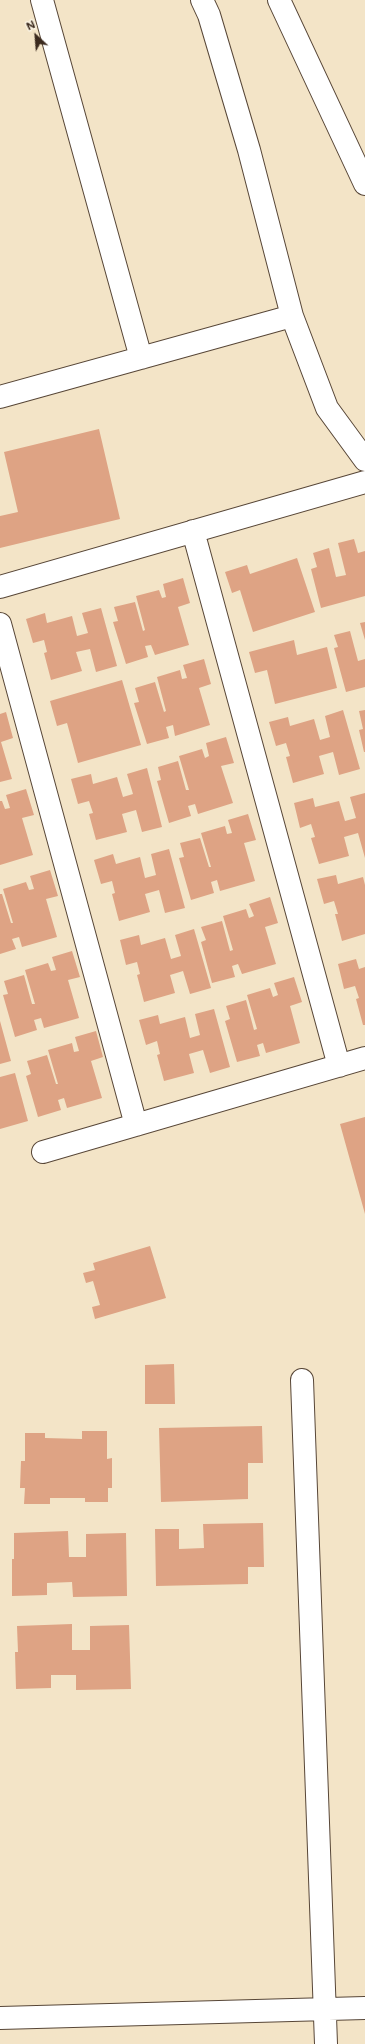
<!DOCTYPE html>
<html>
<head>
<meta charset="utf-8">
<style>
	body { margin:0 }
	#map { position:relative; width:365px; height:2044px; overflow:hidden; background:#f3e4c7; font-family:Mali,sans-serif }
	canvas { display:block }
	.north { position:absolute; left:16px; top:16px; width:40px; height:40px; -webkit-text-stroke:3px #fcf5e5; paint-order:stroke; rotate:334deg; font-size:11px; font-weight:700; line-height:16px; text-align:center; color:#3b2a1e }
	.north::after { content:''; display:block; margin:auto; width:14px; height:18px; background:#3b2a1e; clip-path:polygon(50% 0,100% 100%,50% 72%,0 100%) }
</style>
</head>
<body>
<div id="map">
<canvas width="365" height="2044"></canvas>
<div class="north">N</div>
</div>
<script>
const c = document.querySelector('canvas').getContext('2d');
c.lineJoin = 'round';
function fill(path, color) {
  c.fillStyle = color;
  c.fill(path, 'evenodd');
}
function poly(rows) {
  const path = new Path2D();
  for (const r of rows) {
    path.moveTo(r[0], r[1]);
    for (let i = 2; i < r.length; i += 2) path.lineTo(r[i], r[i + 1]);
  }
  return path;
}
function stroke(path, color, width, dash) {
  c.strokeStyle = color;
  c.lineWidth = width;
  c.lineCap = dash ? 'butt' : 'round';
  c.setLineDash(dash || []);
  c.stroke(path);
}
const building = poly([
	[99,429,120,519,0,548,0,516,18,512,4,452],
	[354,539,358,553,365,551,365,596,321,608,311,569,317,567,313,553,329,548,336,577,346,575,338,543],
	[297,558,315,612,253,632,240,590,232,593,225,572,247,565,250,574],
	[183,578,190,603,178,607,189,645,155,655,151,645,145,646,148,657,126,664,113,622,118,621,114,607,135,602,143,631,145,630,136,596,159,590,162,598,166,597,163,584],
	[101,608,117,666,96,672,90,649,76,652,82,671,51,680,44,653,47,652,44,640,33,643,26,619,45,613,47,623,72,616,77,636,88,633,82,613],
	[365,622,365,640,360,623],
	[350,631,358,661,365,659,365,687,346,692,334,648,338,647,334,635],
	[294,640,297,655,327,647,337,688,275,704,267,670,255,673,249,652],
	[204,659,211,684,199,688,210,725,175,736,173,725,166,727,169,738,147,744,134,703,139,702,135,688,155,682,164,712,166,711,157,677,180,670,182,679,187,678,183,665],
	[122,680,141,745,78,763,67,723,57,726,50,701],
	[343,710,360,769,339,775,333,752,319,756,324,774,293,783,286,757,290,756,286,743,276,746,269,722,288,717,290,726,314,719,320,740,330,737,325,716],
	[365,710,365,752,364,752,359,730,363,729,359,711],
	[6,712,13,738,1,742,12,779,0,782,0,714],
	[226,737,234,763,221,766,233,803,198,814,195,804,188,806,191,816,169,823,157,781,161,780,158,767,178,761,186,790,189,790,179,756,202,749,205,758,209,756,206,743],
	[147,768,162,827,142,832,136,810,122,814,127,832,96,840,89,814,93,813,89,801,78,804,71,779,91,774,93,784,117,777,123,797,133,794,127,774],
	[26,789,34,815,22,818,33,855,0,865,0,801,2,801,5,809,10,808,6,795],
	[365,793,365,858,358,833,344,837,349,856,319,864,311,838,315,837,311,824,300,828,294,803,313,798,315,807,339,801,345,821,356,818,350,797],
	[248,814,256,840,244,843,255,881,220,891,217,880,211,882,214,893,191,900,179,858,184,857,180,843,200,838,209,867,211,867,201,833,225,826,227,834,232,833,228,820],
	[169,849,185,908,165,913,159,890,145,894,150,912,119,921,112,894,115,893,112,881,101,884,94,860,113,854,116,864,140,857,145,878,156,875,151,854],
	[50,870,58,896,46,899,57,937,22,947,19,937,12,939,16,949,0,954,0,894,2,894,11,923,13,923,3,889,26,882,29,890,34,889,30,876],
	[336,875,338,884,363,877,365,885,365,934,342,941,335,914,338,914,334,901,324,904,317,879],
	[270,897,278,923,265,927,276,964,242,974,238,964,232,966,235,977,212,983,201,942,206,940,201,927,222,921,230,951,233,950,223,916,246,909,249,918,254,916,249,904],
	[194,929,211,988,190,994,183,971,170,975,175,993,144,1002,137,975,140,974,137,962,126,965,120,940,139,935,141,945,165,938,171,959,181,956,175,935],
	[72,951,80,977,68,980,79,1018,44,1028,41,1018,34,1020,37,1030,15,1037,3,995,8,994,4,981,24,975,32,1004,35,1004,25,970,48,963,51,971,56,970,52,957],
	[356,959,359,969,365,967,365,1025,363,1025,356,999,359,998,355,986,344,989,338,964],
	[294,977,302,1002,290,1006,300,1043,266,1053,263,1043,257,1045,260,1056,237,1062,225,1021,230,1019,226,1006,246,1000,254,1030,257,1029,247,995,270,988,273,997,278,995,274,983],
	[214,1009,230,1067,210,1073,203,1050,189,1054,194,1073,164,1081,157,1055,160,1054,157,1041,146,1045,139,1020,158,1015,160,1024,185,1017,190,1038,200,1035,195,1014],
	[0,1021,11,1061,0,1064],
	[96,1031,103,1057,91,1061,102,1098,67,1108,64,1098,58,1100,61,1110,38,1117,26,1076,31,1074,27,1061,47,1055,56,1084,58,1084,48,1050,72,1043,74,1052,79,1051,75,1037],
	[15,1073,28,1121,0,1129,0,1077],
	[365,1117,365,1214,340,1124],
	[150,1246,166,1298,95,1319,92,1307,100,1305,93,1281,86,1283,83,1273,95,1270,93,1263],
	[174,1364,175,1404,145,1404,145,1365],
	[262,1426,263,1463,248,1463,248,1499,161,1502,159,1428],
	[82,1431,107,1431,107,1459,112,1458,112,1488,108,1488,108,1502,85,1502,85,1498,50,1498,50,1504,24,1504,25,1488,20,1488,21,1461,25,1461,25,1433,45,1433,45,1438,82,1439],
	[263,1523,264,1567,248,1567,248,1584,156,1586,155,1529,179,1529,179,1549,204,1548,203,1524],
	[68,1531,69,1557,86,1557,86,1534,126,1533,127,1596,73,1597,72,1582,47,1583,47,1595,12,1596,12,1559,14,1559,14,1533],
	[72,1624,72,1650,90,1650,90,1626,129,1625,131,1689,76,1690,76,1675,51,1675,51,1688,16,1689,15,1652,18,1652,17,1626]
]);
const street = poly([
	[42,0,141,358],
	[202,0,209,15,249,150,292,316,327,408,365,460],
	[279,0,365,184],
	[0,397,292,316],
	[193,531,339,1066],
	[0,587,365,482],
	[0,624,136,1125],
	[43,1152,365,1058],
	[302,1380,326,2044],
	[0,2018,365,2008]
]);
fill(building, '#dea384');
stroke(street, '#574637', 24);
stroke(street, '#fff', 22);
</script>
</body>
</html>
